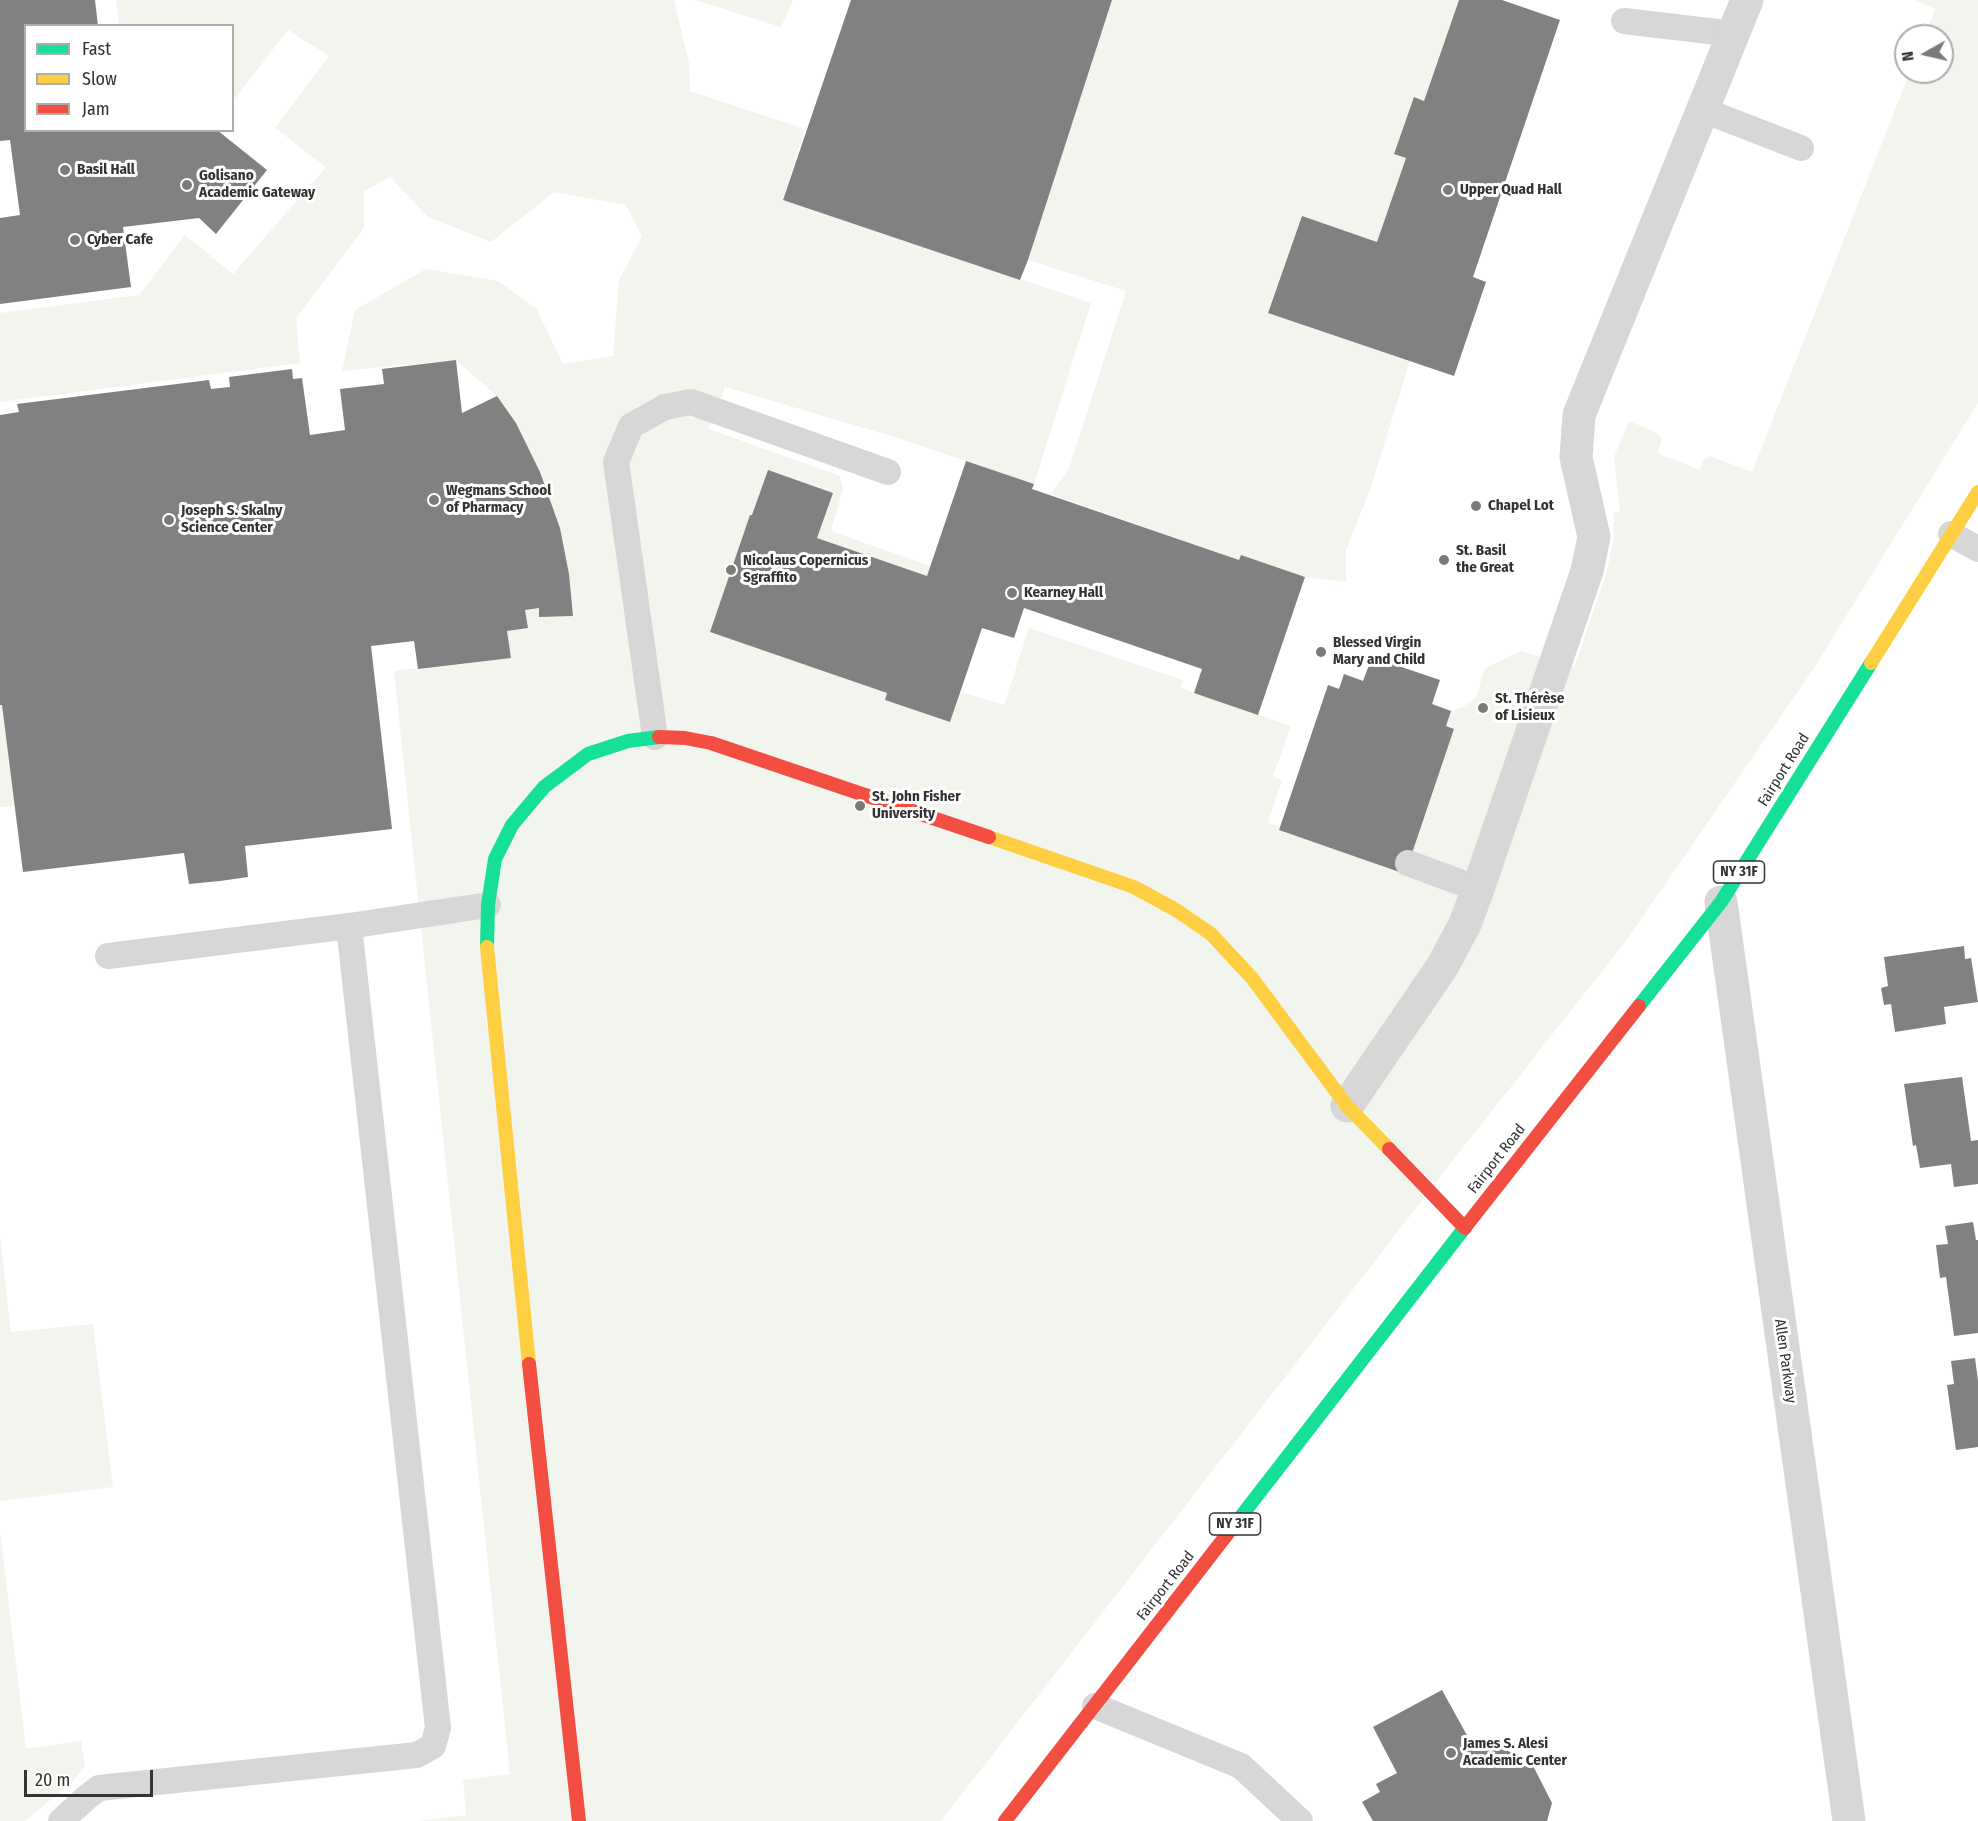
<!DOCTYPE html>
<html>
<head>
<meta charset="utf-8">
<style>
	body { margin:0 }
	#map { position:relative; width:1978px; height:1821px; overflow:hidden; background:#fff; font-family:"Fira Sans Condensed",sans-serif }
	canvas { display:block }
	.legend { position:absolute; left:24px; top:24px; width:210px; height:108px; box-sizing:border-box; background:#fff; border:2px solid #adadad; margin:0; padding:8px 10px; list-style:none; font-size:18px; color:#333 }
	.legend li { display:flex; align-items:center; gap:12px; height:30px }
	.legend b { width:30px; border:2px solid #adadad }
	.north { position:absolute; left:1894px; top:24px; width:60px; height:60px; box-sizing:border-box; background:#fff; border:2px solid #adadad; border-radius:50%; rotate:262deg; font-size:16px; font-weight:700; line-height:24px; text-align:center; color:#333 }
	.north::after { content:''; display:block; margin:auto; width:21px; height:27px; background:#7a7a7a; clip-path:polygon(50% 0,100% 100%,50% 72%,0 100%) }
	.scale { position:absolute; left:24px; top:1770px; width:129px; height:27px; box-sizing:border-box; border:3px solid #333; border-top:0; padding-left:8px; font-size:18px; line-height:21px; white-space:nowrap; color:#333; -webkit-text-stroke:4px #fff; paint-order:stroke }
</style>
</head>
<body>
<div id="map">
<canvas width="1978" height="1821"></canvas>
<ul class="legend">
<li><b style="height:8px;background:#16e098"></b>Fast</li>
<li><b style="height:8px;background:#ffcf43"></b>Slow</li>
<li><b style="height:8px;background:#f24e42"></b>Jam</li>
</ul>
<div class="north">N</div>
<div class="scale">20 m</div>
</div>
<script>
const c = document.querySelector('canvas').getContext('2d');
c.lineJoin = 'round';
function fill(path, color) {
  c.fillStyle = color;
  c.fill(path, 'evenodd');
}
function poly(rows) {
  const path = new Path2D();
  for (const r of rows) {
    path.moveTo(r[0], r[1]);
    for (let i = 2; i < r.length; i += 2) path.lineTo(r[i], r[i + 1]);
  }
  return path;
}
function stroke(path, color, width, dash) {
  c.strokeStyle = color;
  c.lineWidth = width;
  c.lineCap = dash ? 'butt' : 'round';
  c.setLineDash(dash || []);
  c.stroke(path);
}
function write(font, color, halo, rows, align = 'center') {
  c.font = font + ' "Fira Sans Condensed",sans-serif';
  c.lineWidth = 6;
  c.setLineDash([]);
  c.textBaseline = 'middle';
  c.strokeStyle = halo;
  c.fillStyle = color;
  for (const [text, x, y, turn = 0] of rows) {
    c.save();
    c.translate(x, y);
    c.rotate((+turn || 0) * Math.PI / 180);
    c.textAlign = isNaN(turn) ? turn : align;
    if (halo) c.strokeText(text, 0, 0);
    c.fillText(text, 0, 0);
    c.restore();
  }
}
const green = poly([
	[116,0,674,0,689,63,690,91,805,129,783,199,1091,303,1034,484,898,438,725,387,709,429,840,476,843,489,831,531,930,566,927,576,817,538,832,493,751,515,710,632,887,693,885,700,950,722,961,692,1004,705,1029,628,1183,680,1181,688,1291,726,1273,776,1282,780,1268,823,1280,826,1280,830,1405,874,1454,730,1446,726,1451,711,1463,707,1476,697,1485,668,1521,651,1574,668,1607,571,1614,536,1613,513,1620,512,1614,457,1629,421,1655,432,1661,437,1661,443,1657,453,1700,470,1704,459,1710,456,1752,472,1910,72,1942,72,1942,36,1925,36,1935,9,1915,0,1978,0,1978,403,1812,671,1626,941,1461,1150,941,1821,419,1821,466,1815,463,1780,510,1774,394,671,510,657,507,631,525,610,539,608,540,617,573,616,569,574,560,528,540,472,516,423,497,396,456,360,342,371,355,310,426,269,498,281,536,308,563,364,613,356,619,280,642,237,626,205,554,192,491,242,428,217,390,177,364,191,364,228,296,318,300,363,0,402,0,313,139,295,185,235,233,274,326,167,275,128,329,56,288,30,233,101,232,26,119,25],
	[695,0,793,0,781,27],
	[1112,0,1459,0,1424,101,1414,98,1394,154,1406,158,1377,242,1302,216,1268,312,1410,361,1370,490,1346,550,1346,582,1305,577,1241,555,1239,560,1050,494,1069,469,1126,291,1028,260],
	[0,705,2,705,15,806,0,807],
	[0,1235,11,1332,93,1324,113,1487,0,1501],
	[0,1530,26,1749,81,1741,85,1767,70,1784,25,1821,0,1821]
]);
const building = poly([
	[0,0,95,0,98,26,26,26,26,130,217,130,267,170,216,234,199,218,123,227,131,287,0,304,0,218,20,215,10,140,0,141],
	[851,0,1112,0,1028,260,1020,280,783,200],
	[1459,0,1502,0,1560,20,1473,277,1486,282,1454,376,1268,313,1302,216,1377,242,1406,158,1394,154,1414,97,1424,101],
	[456,360,462,413,497,396,516,423,540,472,560,528,569,574,573,616,539,617,539,608,525,610,528,628,507,631,511,658,418,669,414,641,371,646,392,829,245,846,248,877,220,881,189,884,184,853,23,872,2,705,0,705,0,415,19,412,17,404,209,380,211,389,230,387,229,377,292,369,293,379,302,378,310,435,345,430,340,389,384,384,382,369],
	[966,461,1034,484,1032,489,1239,560,1241,555,1305,577,1258,715,1194,693,1202,669,1024,608,1014,638,982,628,950,722,885,700,887,693,710,632,750,515,752,515,768,470,833,493,817,538,927,576],
	[1372,657,1440,680,1432,704,1451,711,1446,726,1454,729,1405,874,1279,830,1328,685,1339,689,1344,674,1363,681],
	[1964,946,1965,959,1971,958,1978,1002,1944,1007,1946,1024,1895,1032,1891,1004,1884,1005,1881,988,1888,986,1884,957],
	[1962,1077,1971,1141,1978,1140,1978,1184,1954,1187,1951,1164,1920,1168,1916,1145,1913,1146,1904,1084],
	[1973,1222,1976,1240,1978,1240,1978,1333,1954,1336,1946,1277,1940,1278,1936,1245,1948,1244,1945,1226],
	[1975,1358,1978,1381,1978,1447,1956,1450,1947,1385,1954,1384,1951,1361],
	[1442,1690,1474,1748,1483,1743,1529,1758,1552,1803,1547,1821,1373,1821,1362,1802,1380,1792,1376,1784,1397,1773,1373,1727]
]);
const lane = poly([
	[1624,21,1734,34],
	[1703,110,1801,148],
	[1951,534,1978,549],
	[655,737,616,462,631,426,665,407,691,402,888,472],
	[1408,863,1478,889],
	[108,956,349,926],
	[1095,1706,1241,1766,1300,1821],
	[61,1821,86,1798,99,1788,417,1755,433,1746,438,1728,349,926,488,905]
]);
const street = poly([
	[1721,902,1849,1821],
	[1347,1106,1442,967,1465,924,1478,889,1587,571,1594,537,1576,457,1579,415,1747,0]
]);
const fast = poly([
	[487,947,488,905,495,859,512,825,544,787,588,754,628,741,659,737],
	[1639,1006,1721,902,1871,663],
	[1239,1519,1466,1226]
]);
const slow = poly([
	[1871,663,1978,492],
	[989,837,1134,887,1176,910,1211,934,1252,978,1347,1106,1389,1149],
	[487,947,529,1364]
]);
const jam = poly([
	[659,737,685,738,711,743,989,837],
	[1389,1149,1465,1228],
	[1466,1226,1639,1006],
	[529,1364,579,1821],
	[1005,1821,1239,1519]
]);
const markers = [
	[65,170,6,"#7a7a7a"],
	[187,185,6,"#7a7a7a"],
	[1448,190,6,"#7a7a7a"],
	[75,240,6,"#7a7a7a"],
	[434,500,6,"#7a7a7a"],
	[1476,506,6,"#7a7a7a"],
	[169,520,6,"#7a7a7a"],
	[1444,560,6,"#7a7a7a"],
	[731,570,6,"#7a7a7a"],
	[1012,593,6,"#7a7a7a"],
	[1321,652,6,"#7a7a7a"],
	[1483,708,6,"#7a7a7a"],
	[860,806,6,"#7a7a7a"],
	[1451,1753,6,"#7a7a7a"]
];
const shields = [
	[1739,872,51],
	[1235,1524,51]
];
const shieldNames = [
	["NY 31F",1739,872],
	["NY 31F",1235,1524]
];
const poiNames = [
	["Basil Hall",77,170],
	["Golisano",199,176],
	["Academic Gateway",199,193],
	["Upper Quad Hall",1460,190],
	["Cyber Cafe",87,240],
	["Wegmans School",446,491],
	["of Pharmacy",446,508],
	["Chapel Lot",1488,506],
	["Joseph S. Skalny",181,511],
	["Science Center",181,528],
	["St. Basil",1456,551],
	["the Great",1456,568],
	["Nicolaus Copernicus",743,561],
	["Sgraffito",743,578],
	["Kearney Hall",1024,593],
	["Blessed Virgin",1333,643],
	["Mary and Child",1333,660],
	["St. Thérèse",1495,699],
	["of Lisieux",1495,716],
	["St. John Fisher",872,797],
	["University",872,814],
	["James S. Alesi",1463,1744],
	["Academic Center",1463,1761]
];
const streetNames = [
	["Fairport Road",1784,770,-58],
	["Fairport Road",1497,1159,-52],
	["Allen Parkway",1785,1361,82],
	["Fairport Road",1166,1586,-52]
];
fill(green, '#f1f5ed');
fill(building, '#818181');
stroke(lane, '#d7d7d7', 26);
stroke(street, '#d7d7d7', 33);
stroke(fast, '#16e098', 14);
stroke(slow, '#ffcf43', 14);
stroke(jam, '#f24e42', 14);
for (const [x, y, r, color] of markers) {
  const dot = new Path2D();
  dot.arc(x, y, r, 0, 2 * Math.PI);
  c.fillStyle = color;
  c.fill(dot);
  stroke(dot, '#fff', 2);
}
for (const [x, y, w] of shields) {
  const box = new Path2D();
  box.roundRect(x - w / 2, y - 11, w, 22, 4.5);
  c.fillStyle = '#fff';
  c.fill(box);
  stroke(box, '#333', 1.5);
}
write('bold 14px', '#333', null, shieldNames);
write('bold 15px', '#333', '#fff', poiNames, 'left');
write('15px', '#333', '#fff', streetNames);
</script>
</body>
</html>
